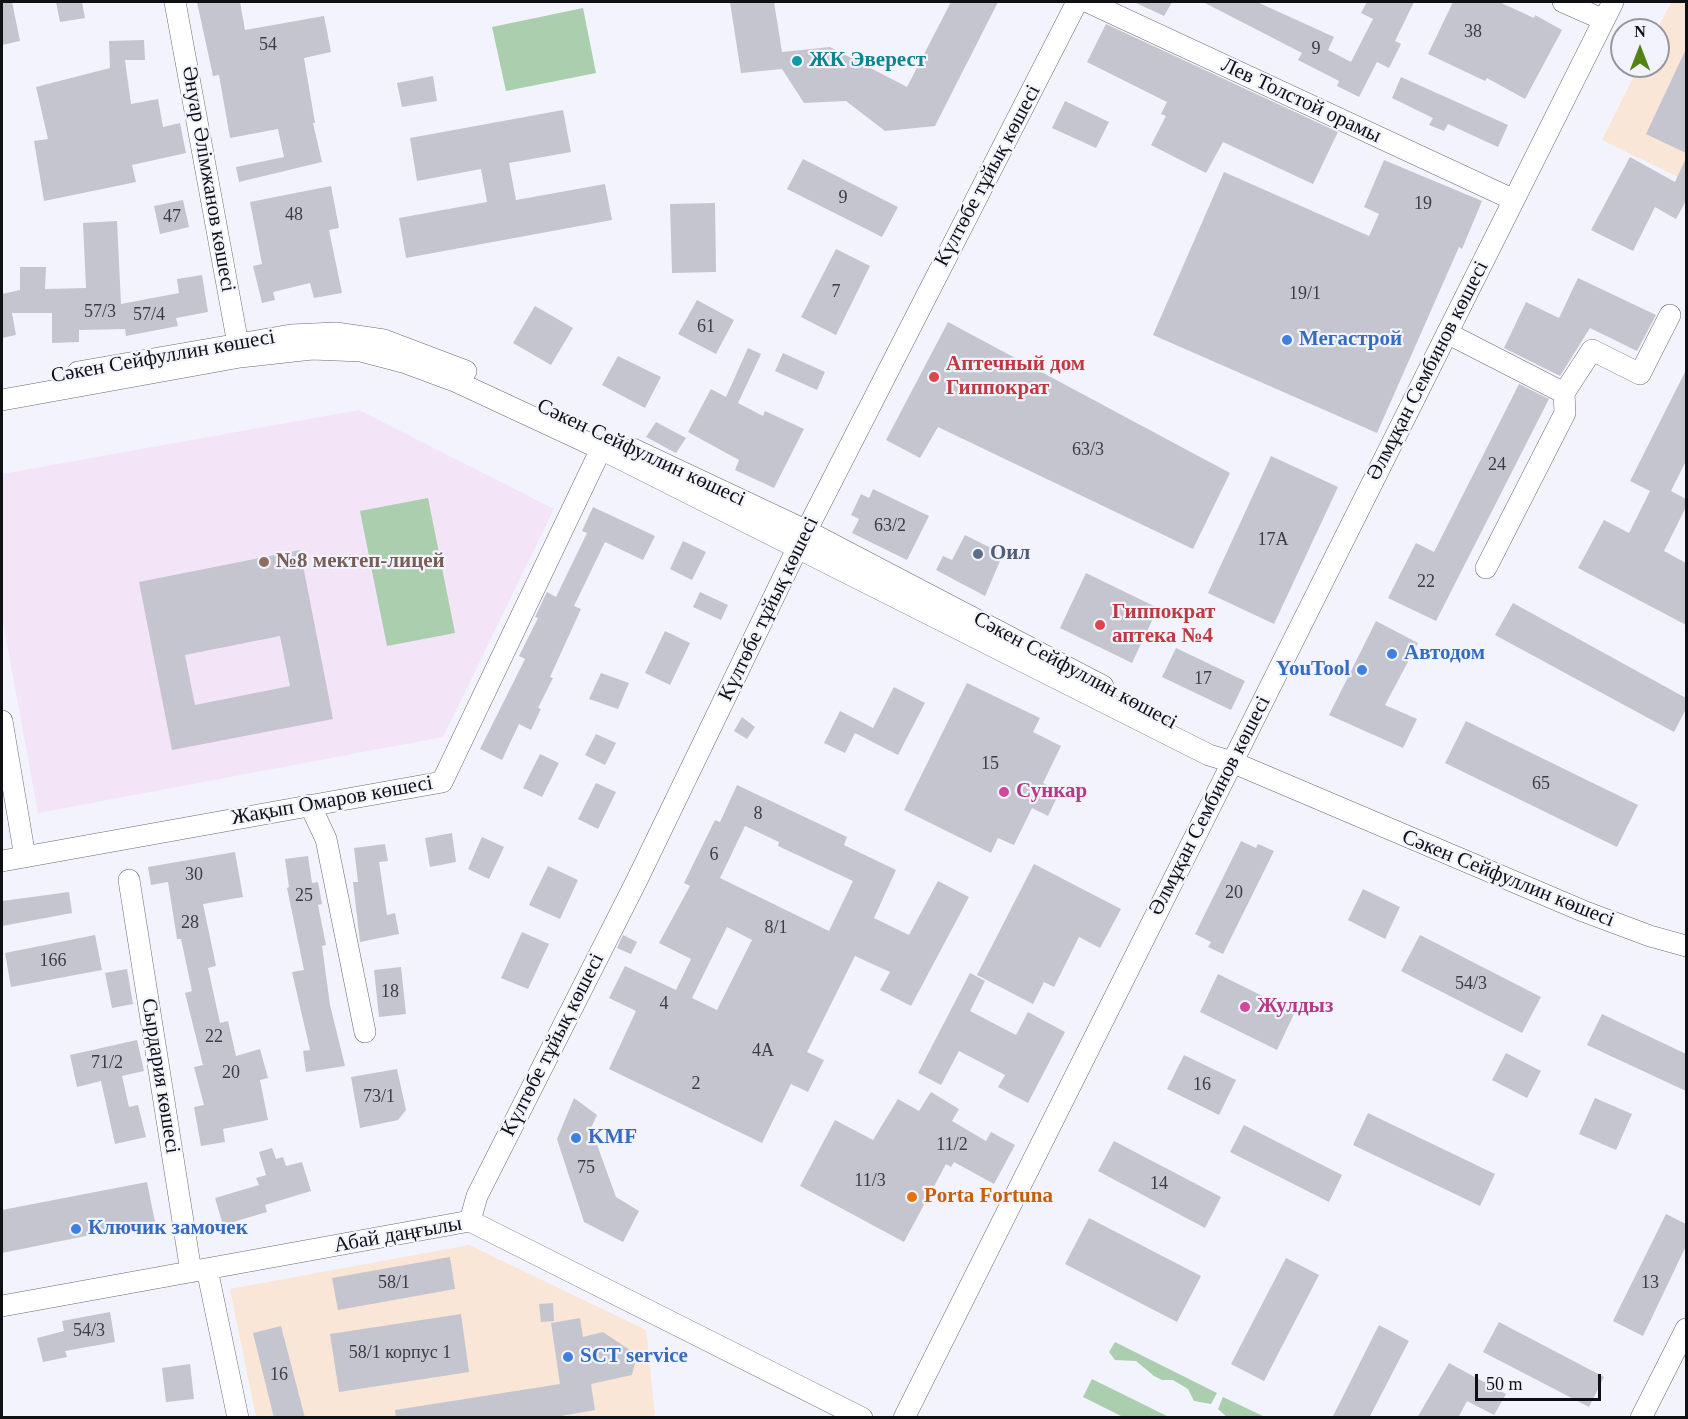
<!DOCTYPE html>
<html>
<head>
<meta charset="utf-8">
<style>
	body { margin:0 }
	#map { position:relative; width:1688px; height:1419px; overflow:hidden; background:#f2f3fd; font-family:Georgia,serif }
	canvas { display:block }
	.frame { position:absolute; inset:0; border:3px solid #0f1013; pointer-events:none }
	.north { position:absolute; left:1610px; top:18px; width:60px; height:60px; box-sizing:border-box; background:#f2f3fd; border:2px solid #97989f; border-radius:50%; rotate:0deg; font-size:16px; font-weight:700; line-height:24px; text-align:center; color:#0f1013 }
	.north::after { content:''; display:block; margin:auto; width:21px; height:27px; background:#518317; clip-path:polygon(50% 0,100% 100%,50% 72%,0 100%) }
	.scale { position:absolute; left:1475px; top:1374px; width:126px; height:27px; box-sizing:border-box; border:3px solid #0f1013; border-top:0; padding-left:8px; font-size:18px; line-height:21px; white-space:nowrap; color:#0f1013; -webkit-text-stroke:4px #f2f3fd; paint-order:stroke }
</style>
</head>
<body>
<div id="map">
<canvas width="1688" height="1419"></canvas>
<div class="frame"></div>
<div class="north">N</div>
<div class="scale">50 m</div>
</div>
<script>
const c = document.querySelector('canvas').getContext('2d');
c.lineJoin = 'round';
function fill(path, color) {
  c.fillStyle = color;
  c.fill(path, 'evenodd');
}
function poly(rows) {
  const path = new Path2D();
  for (const r of rows) {
    path.moveTo(r[0], r[1]);
    for (let i = 2; i < r.length; i += 2) path.lineTo(r[i], r[i + 1]);
  }
  return path;
}
function stroke(path, color, width, dash) {
  c.strokeStyle = color;
  c.lineWidth = width;
  c.lineCap = dash ? 'butt' : 'round';
  c.setLineDash(dash || []);
  c.stroke(path);
}
function write(font, color, halo, rows, align = 'center') {
  c.font = font + ' Georgia,serif';
  c.lineWidth = 4.5;
  c.setLineDash([]);
  c.textBaseline = 'middle';
  c.strokeStyle = halo;
  c.fillStyle = color;
  for (const [text, x, y, turn = 0] of rows) {
    c.save();
    c.translate(x, y);
    c.rotate((+turn || 0) * Math.PI / 180);
    c.textAlign = isNaN(turn) ? turn : align;
    if (halo) c.strokeText(text, 0, 0);
    c.fillText(text, 0, 0);
    c.restore();
  }
}
const industrial = poly([
	[1671,2,1686,2,1686,181,1602,140,1639,66,1658,66,1657,30],
	[469,1245,646,1330,655,1415,645,1418,256,1417,230,1289]
]);
const education = poly([
	[359,410,554,509,443,737,38,813,2,616,2,474]
]);
const green = poly([
	[583,8,596,73,506,91,492,27],
	[428,498,455,633,387,646,360,511],
	[1115,1342,1217,1393,1211,1404,1194,1401,1188,1389,1173,1380,1162,1380,1154,1376,1136,1361,1115,1360,1109,1352],
	[1092,1379,1169,1417,1123,1417,1083,1397],
	[1223,1397,1265,1417,1227,1417,1218,1409]
]);
const building = poly([
	[2,2,12,2,20,41,2,45],
	[56,2,82,2,85,18,60,22],
	[197,2,240,2,245,30,324,16,331,52,304,58,315,123,313,123,322,162,239,182,236,167,284,157,278,129,230,138,219,75,213,76],
	[730,2,774,2,782,52,830,47,907,87,951,2,998,2,935,126,885,131,846,101,804,103,782,69,741,73],
	[1134,2,1172,2,1164,16],
	[1203,2,1257,2,1334,37,1328,50,1351,62,1373,19,1361,13,1367,2,1414,2,1395,41,1401,44,1389,68,1377,62,1359,97,1337,86,1339,81,1298,60,1302,53],
	[1453,2,1499,2,1534,18,1535,15,1562,30,1525,99,1487,78,1485,81,1428,54],
	[1106,24,1338,132,1313,184,1223,142,1206,173,1151,145,1166,116,1161,114,1167,102,1087,62],
	[144,40,145,60,125,60,131,104,158,99,163,127,180,123,186,153,132,165,136,182,44,201,34,141,48,139,36,87,110,68,109,41],
	[1686,49,1686,153,1646,134],
	[433,76,437,101,402,107,397,83],
	[1401,77,1508,125,1498,147,1448,124,1444,131,1429,125,1433,118,1392,98],
	[1065,101,1109,122,1096,148,1052,128],
	[563,110,571,152,509,163,516,200,605,184,612,220,406,258,399,218,487,202,481,169,417,181,410,138],
	[1630,157,1675,182,1686,158,1686,201,1676,219,1655,207,1633,251,1591,230],
	[803,159,898,207,882,237,787,189],
	[1384,160,1482,201,1462,249,1459,247,1377,433,1153,335,1224,172,1369,236,1379,214,1364,207],
	[331,186,339,228,329,230,342,293,314,298,310,283,273,292,275,300,262,303,253,266,262,264,250,202],
	[183,200,189,227,160,234,154,206],
	[715,203,716,272,672,273,670,204],
	[117,221,121,304,179,293,177,279,202,275,208,312,176,318,178,326,126,336,125,329,79,330,79,342,52,343,52,313,12,313,16,335,2,338,2,294,20,290,20,267,46,267,45,289,86,288,83,223],
	[836,249,870,266,836,335,801,317],
	[1578,278,1656,315,1637,351,1590,328,1560,376,1504,348,1526,302,1559,318],
	[697,300,734,320,716,354,678,334],
	[535,306,573,328,551,365,513,343],
	[948,322,1230,473,1193,549,938,427,920,458,886,440],
	[748,348,761,354,738,403,763,416,765,411,804,429,774,488,735,470,739,460,688,432,711,389,726,397],
	[783,353,825,372,817,390,775,371],
	[618,356,661,377,645,408,602,385],
	[1686,370,1686,461,1671,491,1686,499,1686,507,1664,551,1686,563,1686,625,1578,568,1604,520,1629,533,1650,491,1630,481],
	[1519,384,1549,399,1436,621,1388,598,1416,543,1434,552],
	[656,422,686,438,676,453,646,437],
	[1271,456,1338,487,1274,624,1208,593],
	[873,489,929,516,907,560,852,533,859,519,851,515,861,494,869,498],
	[593,507,655,536,643,560,605,542,574,606,581,609,550,677,553,678,538,708,541,709,531,730,519,724,502,760,480,749,525,659,519,656,538,618,535,617,547,592,556,597,587,533,582,531],
	[965,535,997,551,993,558,1000,561,985,596,936,570,943,556,952,560],
	[683,541,706,552,692,580,670,569],
	[300,550,333,719,172,750,139,582],
	[280,636,290,686,195,705,185,655],
	[1086,573,1158,608,1132,663,1060,628],
	[700,592,728,605,721,620,693,607],
	[1513,603,1686,698,1686,709,1674,732,1495,635],
	[1376,621,1418,643,1385,705,1417,719,1403,748,1329,715],
	[665,631,690,643,670,685,645,673],
	[1176,648,1245,681,1231,710,1162,677],
	[601,673,629,683,618,709,589,699],
	[967,683,1040,718,1033,732,1061,746,1043,783,1060,791,1048,816,1032,808,1014,845,998,838,991,853,904,810],
	[894,687,925,703,898,755,855,733,845,753,824,743,840,711,873,728],
	[742,717,755,727,747,739,734,731],
	[1466,721,1638,805,1617,847,1445,763],
	[596,734,616,743,605,765,585,755],
	[540,754,559,763,542,797,523,788],
	[596,783,616,792,598,829,578,819],
	[737,785,847,837,844,845,896,870,874,918,909,935,938,881,969,897,911,1006,880,990,890,972,855,956,807,1052,824,1060,808,1092,791,1084,762,1143,609,1069,636,1011,609,998,625,966,676,990,691,959,659,943,690,886,684,883,715,820,720,822],
	[745,826,779,842,778,846,853,881,829,931,720,878],
	[727,927,752,940,717,1010,692,998],
	[452,833,456,862,430,867,425,838],
	[482,837,504,847,489,879,468,869],
	[1241,841,1256,848,1258,844,1274,851,1223,954,1208,947,1211,942,1195,934],
	[385,844,388,861,379,862,387,915,395,913,399,934,360,942,353,882,358,882,354,848],
	[235,852,243,897,203,904,216,966,208,968,220,1023,228,1021,236,1056,260,1049,268,1078,260,1080,268,1120,223,1129,225,1142,201,1146,194,1107,204,1105,194,1067,203,1065,185,993,192,991,181,939,177,939,168,882,151,885,148,867],
	[308,856,312,883,318,882,322,904,318,905,326,945,322,946,330,1005,345,1066,306,1072,303,1051,310,1050,292,972,304,970,287,888,289,887,285,859],
	[1034,864,1121,909,1100,948,1079,937,1054,987,1044,982,1033,1004,977,975],
	[548,866,578,880,560,919,529,905],
	[1363,889,1400,907,1385,939,1348,920],
	[69,892,72,913,2,926,2,901],
	[522,932,549,944,528,989,501,978],
	[95,935,102,970,11,987,5,953],
	[623,935,637,942,631,954,617,948],
	[1420,935,1541,997,1522,1033,1401,971],
	[401,967,406,1014,379,1017,374,970],
	[127,969,133,1004,112,1008,105,973],
	[970,973,985,981,970,1011,1016,1035,1028,1012,1065,1032,1028,1103,998,1087,1005,1075,959,1051,941,1085,918,1073],
	[1218,974,1295,1012,1277,1050,1200,1012],
	[1602,1014,1686,1054,1686,1091,1587,1045],
	[137,1040,144,1071,122,1076,129,1107,138,1105,146,1137,115,1144,101,1081,77,1087,70,1055],
	[1506,1053,1541,1071,1527,1098,1492,1080],
	[1184,1055,1236,1080,1219,1115,1167,1089],
	[397,1069,406,1110,398,1120,360,1128,351,1077],
	[931,1092,959,1109,952,1121,986,1141,991,1132,1015,1145,994,1184,954,1162,951,1167,946,1164,904,1242,800,1186,835,1120,873,1140,898,1099,919,1111],
	[574,1098,597,1115,591,1128,616,1197,639,1211,623,1242,584,1222,557,1139],
	[1595,1098,1632,1114,1616,1150,1579,1134],
	[1368,1113,1495,1174,1480,1206,1353,1145],
	[1244,1125,1342,1175,1329,1202,1230,1152],
	[1114,1141,1221,1197,1205,1228,1098,1171],
	[272,1148,276,1159,283,1157,286,1166,302,1162,311,1191,265,1205,267,1212,223,1225,215,1198,259,1185,256,1178,266,1175,259,1152],
	[147,1182,155,1222,2,1253,2,1210],
	[1666,1214,1686,1224,1686,1246,1643,1336,1613,1321],
	[1089,1218,1201,1276,1177,1322,1065,1264],
	[450,1257,455,1289,338,1310,332,1278],
	[1286,1258,1319,1275,1264,1381,1231,1364],
	[553,1303,554,1321,541,1322,539,1304],
	[110,1312,115,1342,65,1351,67,1357,43,1362,37,1338,64,1331,62,1321],
	[461,1314,469,1372,339,1392,330,1334],
	[580,1318,583,1337,603,1332,637,1355,632,1375,591,1384,595,1410,550,1418,396,1418,395,1410,560,1384,551,1323],
	[1499,1322,1604,1377,1589,1407,1483,1352],
	[1379,1325,1409,1341,1369,1418,1332,1418],
	[281,1326,305,1418,274,1418,253,1333],
	[1449,1363,1506,1394,1494,1415,1467,1401,1458,1418,1417,1418],
	[190,1364,194,1399,166,1402,162,1368]
]);
const minor = poly([
	[175,2,240,355],
	[1088,2,1514,200],
	[1563,2,1604,20],
	[1447,333,1564,393],
	[78,372,291,335,336,333,384,340,466,371],
	[2,400,240,357,312,349,361,351,403,362,457,382,601,449,1209,755,1232,762,1583,911,1650,936,1686,946],
	[633,449,807,531,1103,686],
	[1486,568,1565,413,1564,393,1592,350,1640,374,1670,315],
	[2,721,25,857],
	[310,805,326,839,365,1032],
	[2,861,442,782,601,449],
	[129,880,191,1272],
	[470,1221,477,1196,637,880,798,547,1077,2],
	[207,1269,238,1418],
	[2,1306,470,1221,862,1418],
	[904,1418,1613,2],
	[1641,1418,1686,1329]
]);
const markers = [
	[797,61,6,"#0f9aa8"],
	[1287,340,6,"#3f7fe0"],
	[934,377,6,"#e0444e"],
	[978,554,6,"#5c6f8a"],
	[264,562,6,"#8d6e63"],
	[1100,625,6,"#e0444e"],
	[1392,654,6,"#3f7fe0"],
	[1362,670,6,"#3f7fe0"],
	[1004,792,6,"#d1479c"],
	[1245,1007,6,"#d1479c"],
	[576,1138,6,"#3f7fe0"],
	[912,1197,6,"#e8710a"],
	[76,1229,6,"#3f7fe0"],
	[568,1357,6,"#3f7fe0"]
];
const numberNames = [
	["38",1473,32],
	["54",268,45],
	["9",1316,49],
	["9",843,198],
	["19",1423,204],
	["48",294,215],
	["47",172,217],
	["7",836,292],
	["19/1",1305,294],
	["57/3",100,312],
	["57/4",149,315],
	["61",706,327],
	["63/3",1088,450],
	["24",1497,465],
	["63/2",890,526],
	["17А",1273,540],
	["22",1426,582],
	["17",1203,679],
	["15",990,764],
	["65",1541,784],
	["8",758,814],
	["6",714,855],
	["30",194,875],
	["20",1234,893],
	["25",304,896],
	["28",190,923],
	["8/1",776,928],
	["166",53,961],
	["54/3",1471,984],
	["18",390,992],
	["4",664,1004],
	["22",214,1037],
	["4А",763,1051],
	["71/2",107,1063],
	["20",231,1073],
	["2",696,1084],
	["16",1202,1085],
	["73/1",379,1097],
	["11/2",952,1145],
	["75",586,1168],
	["11/3",870,1181],
	["14",1159,1184],
	["58/1",394,1283],
	["13",1650,1283],
	["54/3",89,1331],
	["58/1 корпус 1",400,1353],
	["16",279,1375]
];
const cultureNames = [
	["ЖК Эверест",809,61]
];
const streetNames = [
	["Лев Толстой орамы",1301,101,25],
	["Күлтөбе тұйық көшесі",988,176,-62],
	["Әнуар Әлімжанов көшесі",208,179,80],
	["Сәкен Сейфуллин көшесі",163,357,-10],
	["Әлмұқан Сембинов көшесі",1428,371,-63],
	["Сәкен Сейфуллин көшесі",641,453,25],
	["Күлтөбе тұйық көшесі",769,609,-64],
	["Сәкен Сейфуллин көшесі",1075,671,28],
	["Жақып Омаров көшесі",332,801,-10],
	["Әлмұқан Сембинов көшесі",1210,806,-63],
	["Сәкен Сейфуллин көшесі",1508,879,22],
	["Күлтөбе тұйық көшесі",553,1045,-63],
	["Сырдария көшесі",160,1076,81],
	["Абай даңғылы",398,1235,-10]
];
const shopNames = [
	["Мегастрой",1299,340],
	["Автодом",1404,654],
	["YouTool",1350,670,"right"],
	["KMF",588,1138],
	["Ключик замочек",88,1229],
	["SCT service",580,1357]
];
const healthNames = [
	["Аптечный дом",946,365],
	["Гиппократ",946,389],
	["Гиппократ",1112,613],
	["аптека №4",1112,637]
];
const serviceNames = [
	["Оил",990,554]
];
const educationNames = [
	["№8 мектеп-лицей",276,562]
];
const hotelNames = [
	["Сункар",1016,792],
	["Жулдыз",1257,1007]
];
const foodNames = [
	["Porta Fortuna",924,1197]
];
fill(industrial, '#f9e6d6');
fill(education, '#f3e4f7');
fill(green, '#aaceae');
fill(building, '#c5c5d0');
stroke(minor, '#6a6a73', 22);
stroke(minor, '#fff', 21);
for (const [x, y, r, color] of markers) {
  const dot = new Path2D();
  dot.arc(x, y, r, 0, 2 * Math.PI);
  c.fillStyle = color;
  c.fill(dot);
  stroke(dot, '#f2f3fd', 2);
}
write('18px', '#3c3d42', null, numberNames);
write('bold 21px', '#0d838f', '#f2f3fd', cultureNames, 'left');
write('21px', '#0f1013', '#f2f3fd', streetNames);
write('bold 21px', '#366cbe', '#f2f3fd', shopNames, 'left');
write('bold 21px', '#be3a42', '#f2f3fd', healthNames, 'left');
write('bold 21px', '#4e5e75', '#f2f3fd', serviceNames, 'left');
write('bold 21px', '#785e54', '#f2f3fd', educationNames, 'left');
write('bold 21px', '#b23c85', '#f2f3fd', hotelNames, 'left');
write('bold 21px', '#c56008', '#f2f3fd', foodNames, 'left');
</script>
</body>
</html>
